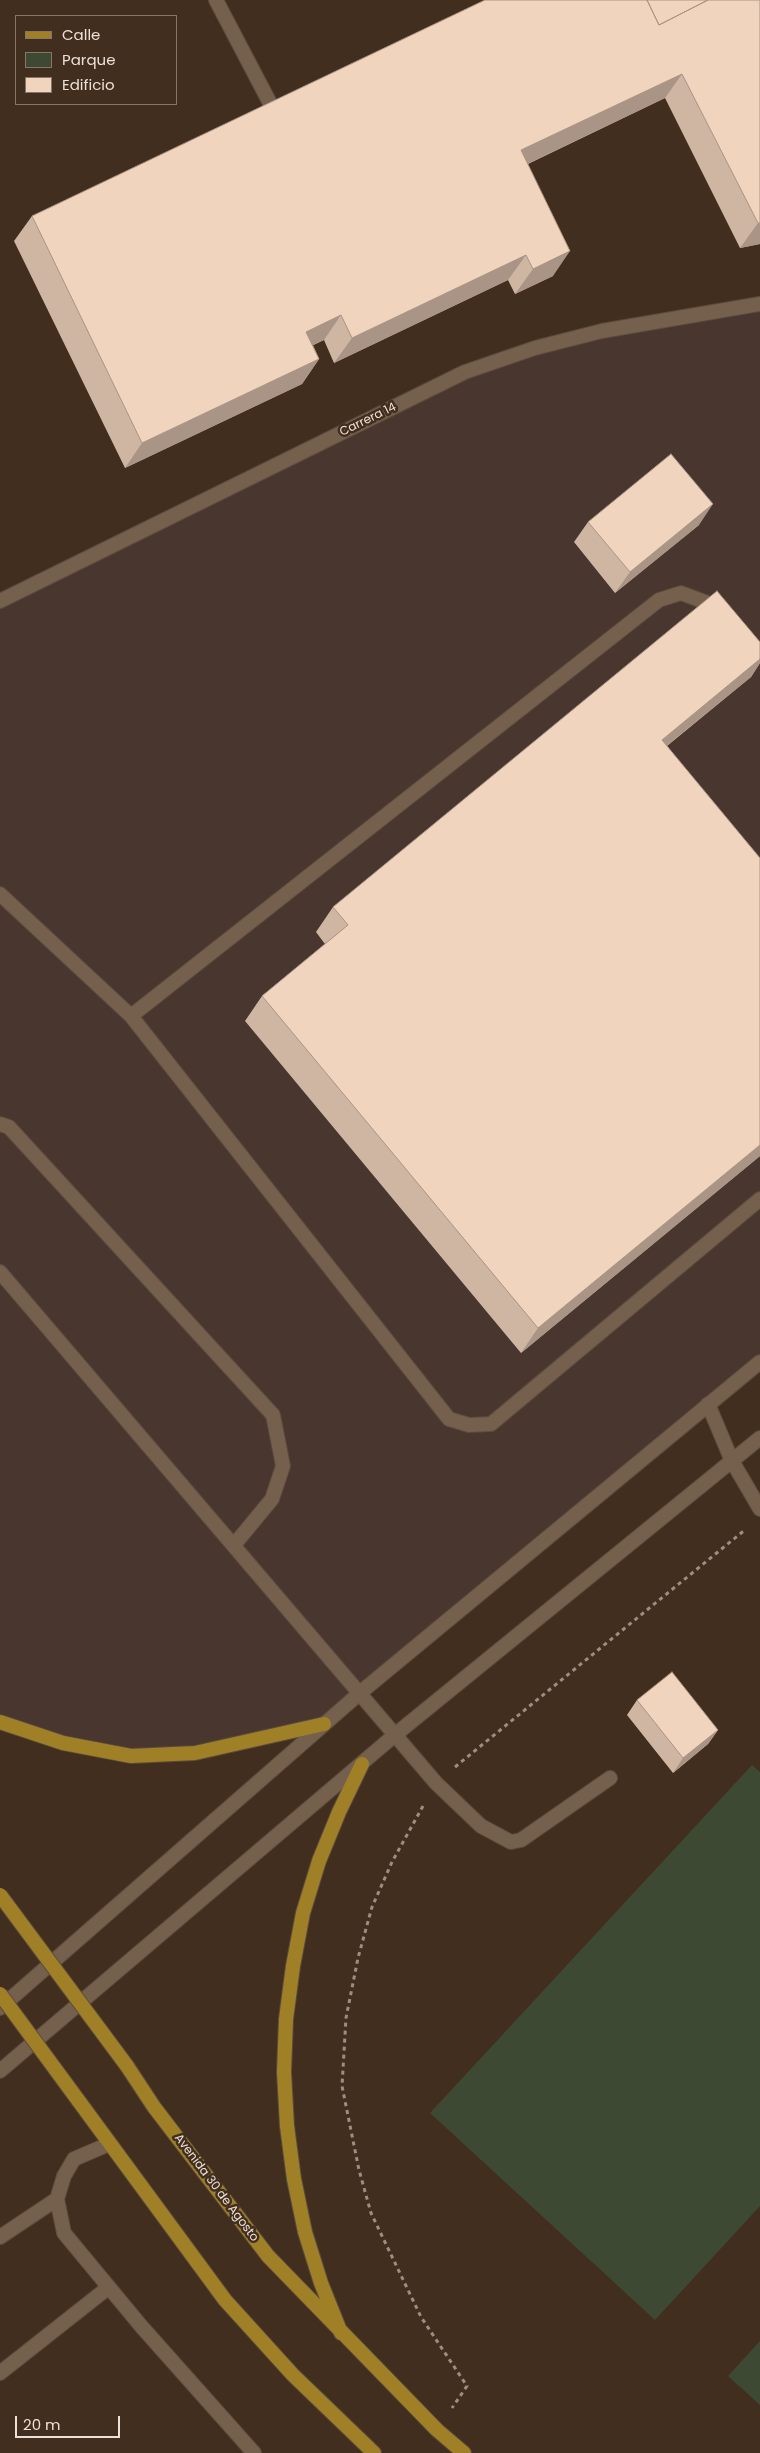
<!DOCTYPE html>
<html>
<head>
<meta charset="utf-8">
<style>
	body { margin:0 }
	#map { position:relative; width:760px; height:2453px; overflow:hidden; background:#422e1e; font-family:Poppins,sans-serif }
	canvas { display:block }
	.legend { position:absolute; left:15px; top:15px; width:162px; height:90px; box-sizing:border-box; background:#422e1e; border:1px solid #867568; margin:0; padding:6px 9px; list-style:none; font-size:15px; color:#ede0d6 }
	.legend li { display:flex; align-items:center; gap:10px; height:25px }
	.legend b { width:25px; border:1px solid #867568 }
	.scale { position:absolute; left:15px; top:2416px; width:105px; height:22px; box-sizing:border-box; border:2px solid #ede0d6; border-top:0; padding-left:6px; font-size:15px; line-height:18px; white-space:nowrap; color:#ede0d6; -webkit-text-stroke:4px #422e1e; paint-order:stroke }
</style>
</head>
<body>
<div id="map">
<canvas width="760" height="2453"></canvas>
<ul class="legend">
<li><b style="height:6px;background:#a08027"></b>Calle</li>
<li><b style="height:14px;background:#3d4933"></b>Parque</li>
<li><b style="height:14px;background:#f1d4be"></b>Edificio</li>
</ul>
<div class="scale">20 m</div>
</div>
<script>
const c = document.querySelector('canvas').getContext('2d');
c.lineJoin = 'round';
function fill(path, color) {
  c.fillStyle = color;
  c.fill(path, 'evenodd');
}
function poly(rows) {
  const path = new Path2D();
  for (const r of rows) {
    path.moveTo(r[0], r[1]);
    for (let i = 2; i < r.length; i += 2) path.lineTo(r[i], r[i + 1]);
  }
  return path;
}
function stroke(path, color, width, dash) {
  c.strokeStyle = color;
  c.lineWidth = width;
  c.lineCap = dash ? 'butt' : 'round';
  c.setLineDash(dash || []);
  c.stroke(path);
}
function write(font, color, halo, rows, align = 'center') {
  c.font = font + ' Poppins,sans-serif';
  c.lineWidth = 5;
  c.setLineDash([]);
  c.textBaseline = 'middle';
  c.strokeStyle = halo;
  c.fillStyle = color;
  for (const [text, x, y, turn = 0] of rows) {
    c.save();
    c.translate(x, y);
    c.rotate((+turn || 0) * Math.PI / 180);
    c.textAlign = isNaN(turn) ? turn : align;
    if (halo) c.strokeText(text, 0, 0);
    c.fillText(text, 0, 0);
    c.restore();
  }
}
const industrial = poly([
	[760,304,760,1362,324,1724,195,1753,131,1756,0,1722,0,601,465,372,535,348]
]);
const green = poly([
	[752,1765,760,1772,760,2206,655,2320,430,2113],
	[760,2341,760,2405,728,2376]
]);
const path = poly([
	[455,1767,746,1529],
	[423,1806,392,1862,372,1907,358,1958,346,2018,342,2086,359,2170,371,2213,421,2317,467,2386,452,2408]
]);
const service = poly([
	[216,0,271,105],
	[0,894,131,1016,449,1419,469,1425,491,1424,760,1199],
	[131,1016,659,600,681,593,713,605,719,613],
	[0,1124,9,1127,273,1415,283,1466,272,1499,234,1545],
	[0,1272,436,1783,481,1826,511,1842,521,1840,610,1778],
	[708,1404,732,1461,760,1509],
	[109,2144,74,2159,64,2176,57,2199,64,2233,141,2326,254,2453],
	[0,2237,57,2199],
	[0,2373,109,2287]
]);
const minor = poly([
	[0,601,465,372,535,348,602,331,760,304]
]);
const tertiary = poly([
	[0,2008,361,1692,760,1362],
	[0,2071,396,1734,760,1438]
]);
const primary = poly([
	[0,1722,63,1743,131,1756,195,1753,324,1724],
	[127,2066,154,2107,268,2256,437,2430,464,2453],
	[78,2100,225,2300,293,2375,374,2453],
	[341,2333,321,2283,305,2232,294,2179,287,2126,284,2072,286,2019,293,1966,303,1913,319,1861,339,1812,362,1764]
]);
const primaryBridge = poly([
	[0,1895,127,2066],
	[0,1994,78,2100]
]);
const wall = poly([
	[760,0,760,244,740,248,665,98,528,164,553,276,515,294,508,280,334,363,324,340,313,345,319,359,302,384,125,468,14,241,32,216],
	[588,522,699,525,615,593,574,542],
	[760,642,760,663,751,677,667,746,760,1156,521,1353,245,1021,262,996,325,944,316,932,333,907],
	[637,1700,718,1730,708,1744,673,1773,627,1715]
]);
const shadedWall = poly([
	[682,74,665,98,504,175,521,150],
	[758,223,760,223,760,244,740,248],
	[570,251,553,276,515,294,533,269],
	[526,255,508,280,334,363,352,338],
	[341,315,324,340,289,357,306,332],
	[319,359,302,384,125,468,142,443],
	[713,504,699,525,615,593,630,572],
	[760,659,760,663,751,677,644,764,662,740],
	[760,1145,760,1156,521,1353,538,1328],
	[718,1730,708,1744,673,1773,683,1758]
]);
const building = poly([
	[485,0,647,0,659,25,708,0,760,0,760,223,758,223,682,74,521,150,570,251,533,269,526,255,352,338,341,315,306,332,319,359,142,443,32,216,485,0],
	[647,0,708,0,659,25,647,0],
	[671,454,713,504,630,572,588,522,671,454],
	[717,591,760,642,760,659,662,740,760,858,760,1145,538,1328,262,996,348,925,333,907,717,591],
	[672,1672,718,1730,683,1758,637,1700,672,1672]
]);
const streetNames = [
	["Carrera 14",368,420,-26],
	["Avenida 30 de Agosto",216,2188,53]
];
fill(industrial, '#49362f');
fill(green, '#3d4933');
stroke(service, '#5b4b3c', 16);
stroke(minor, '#5b4b3c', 16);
stroke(tertiary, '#5b4b3c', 16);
stroke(primary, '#5b4b3c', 16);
stroke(path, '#9e8e81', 3, [4, 4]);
stroke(service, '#755f4d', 14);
stroke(minor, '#755f4d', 14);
stroke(tertiary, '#755f4d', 14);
stroke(primary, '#a08027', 14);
stroke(primaryBridge, '#5b4b3c', 16, []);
stroke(primaryBridge, '#a08027', 14);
fill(wall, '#cfb6a3');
fill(shadedWall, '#a99485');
fill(building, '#f1d4be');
stroke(building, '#a99485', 1);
write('12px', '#ede0d6', '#422e1e', streetNames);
</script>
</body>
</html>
